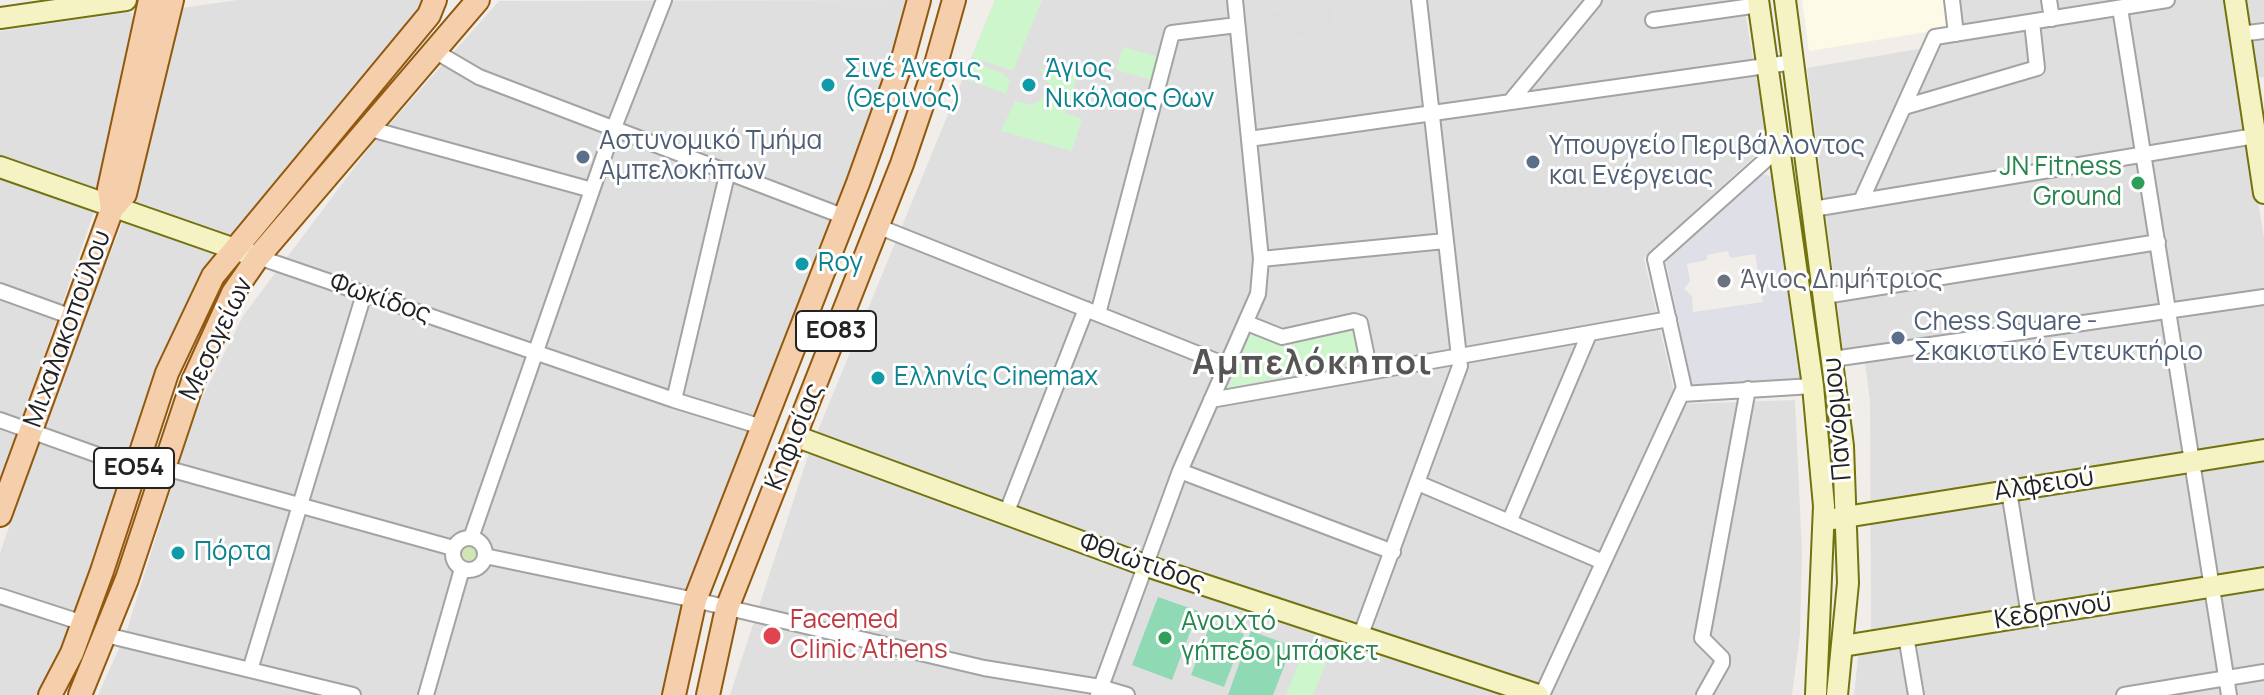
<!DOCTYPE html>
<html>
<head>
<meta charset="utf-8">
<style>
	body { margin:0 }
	canvas { display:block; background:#f1eeea }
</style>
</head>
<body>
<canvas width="2264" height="695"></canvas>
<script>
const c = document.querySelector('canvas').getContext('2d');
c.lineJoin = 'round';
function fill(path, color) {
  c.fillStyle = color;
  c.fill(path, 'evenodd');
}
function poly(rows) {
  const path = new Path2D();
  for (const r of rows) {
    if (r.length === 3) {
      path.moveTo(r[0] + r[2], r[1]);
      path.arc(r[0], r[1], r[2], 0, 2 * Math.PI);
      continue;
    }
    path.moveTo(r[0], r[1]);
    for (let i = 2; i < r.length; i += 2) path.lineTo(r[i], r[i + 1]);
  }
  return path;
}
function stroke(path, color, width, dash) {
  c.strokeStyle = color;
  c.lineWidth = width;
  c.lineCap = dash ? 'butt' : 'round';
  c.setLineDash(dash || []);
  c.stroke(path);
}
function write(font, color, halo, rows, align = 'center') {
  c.font = font + ' Manrope,sans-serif';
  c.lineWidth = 6;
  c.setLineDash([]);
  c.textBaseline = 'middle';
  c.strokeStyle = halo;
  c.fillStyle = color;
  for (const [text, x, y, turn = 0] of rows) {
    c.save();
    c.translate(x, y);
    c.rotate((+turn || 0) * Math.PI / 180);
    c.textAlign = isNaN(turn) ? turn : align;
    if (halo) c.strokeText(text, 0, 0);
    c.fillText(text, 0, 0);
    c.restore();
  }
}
const residential = poly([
	[237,0,427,0,427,13,225,251,76,631,44,695,0,695,0,553,48,413,129,206,174,21,182,8],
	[915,0,837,228,682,596,666,695,98,695,126,633,195,412,243,316,372,144,499,1],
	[995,0,1743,0,1768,144,1644,258,1677,404,1795,400,1802,553,1800,634,1792,695,1546,695,814,440],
	[1959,0,2225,0,2264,238,2264,574,1871,633,1870,401,1863,346,1843,350,1807,68,1965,41],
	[2242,0,2264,0,2264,77,2254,78],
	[131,12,136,33,102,189,0,483,0,31],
	[810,450,1524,695,730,695],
	[2264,581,2264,695,1922,695,1912,639],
	[1903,642,1912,695,1854,695,1859,649]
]);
const education = poly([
	[1802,0,1948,0,1951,28,1809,51]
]);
const grass = poly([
	[468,553,11]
]);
const park = poly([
	[995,0,1042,0,1013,71,972,57],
	[1123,47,1159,57,1152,80,1116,70],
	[970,61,1002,73,1010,80,1006,94,963,78],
	[1060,63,1080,68,1065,113,1082,119,1072,151,1001,131,1015,101,1032,105,1046,96,1049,85,1039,68,1055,74],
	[1358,330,1363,360,1228,388,1251,333,1281,346],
	[1303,651,1327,660,1313,695,1286,695]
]);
const pitch = poly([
	[1158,597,1198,611,1172,680,1132,665],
	[1211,622,1244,634,1224,687,1191,675],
	[1251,631,1292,646,1273,695,1228,695]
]);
const parking = poly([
	[1331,4,1334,31,1254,43,1254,16]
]);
const plaza = poly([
	[1758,173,1774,177,1802,379,1693,388,1665,258],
	[1728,251,1730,258,1755,254,1763,302,1693,312,1692,296,1684,289,1690,281,1687,264,1707,260,1707,255]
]);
const street = poly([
	[1952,0,1956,34],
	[2049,0,2052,19],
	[2120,8,2229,695],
	[1653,20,1759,5],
	[2240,34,2264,31],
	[433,50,479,77,845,217],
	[1510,102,1594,0],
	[1904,107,2037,68,2032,22],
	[367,128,592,190],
	[1249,139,1794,62],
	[1861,201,1935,37,2167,0],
	[1813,209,2255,136],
	[877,226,1226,365],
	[258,257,674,400,762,427],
	[1261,259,1445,241],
	[0,291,72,317],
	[1825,296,2158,242],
	[1098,314,1172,33,1237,25],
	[1247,323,1282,337,1354,321,1360,323,1370,372],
	[1833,359,2264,297],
	[1682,394,1813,386],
	[674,400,727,175],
	[1211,400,1669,319],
	[0,420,134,468],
	[162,467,453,548],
	[1180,471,1393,552],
	[1418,483,1603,562],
	[2009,491,2029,616],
	[1006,514,1086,309],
	[1510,520,1589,334],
	[469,554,16],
	[471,538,613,130,664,0],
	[485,556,695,600,984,668,1100,687,1127,695],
	[0,596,83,623],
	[106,635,353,695],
	[1906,636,1916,695],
	[1360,637,1460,366,1419,0],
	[250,670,364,294],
	[426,695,462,569],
	[1098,695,1180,471,1258,294,1261,259,1235,0],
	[1542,695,1684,388,1655,259,1780,147,1804,144],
	[1704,695,1722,663,1722,658,1702,638,1748,389],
	[2124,695,2264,672]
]);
const secondary = poly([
	[1758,0,1813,386,1824,506,1816,695],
	[1785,0,1843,446,1848,583,1837,695],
	[2235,0,2264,193],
	[0,18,126,0],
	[0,167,249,254],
	[795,436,1147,566,1538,695],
	[1833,519,2264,450],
	[1843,646,2264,578]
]);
const primary = poly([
	[112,209,125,194,172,0],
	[0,515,112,209,109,189,150,0],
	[50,695,72,653,102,571,167,373,213,276,429,15,435,0],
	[80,695,127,579,193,381,233,293,258,257,478,0],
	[674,695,695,600,858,183,904,55,919,0],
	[708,695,727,608,902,164,936,64,954,0]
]);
const markers = [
	[828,85,8,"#0f9aa8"],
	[1029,85,8,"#0f9aa8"],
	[583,157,8,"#5c6f8a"],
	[1533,162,8,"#5c6f8a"],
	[2138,183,8,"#2e9e5b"],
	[802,264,8,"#0f9aa8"],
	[1724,281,8,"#6b7280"],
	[1898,338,8,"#5c6f8a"],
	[878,378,8,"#0f9aa8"],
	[178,553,8,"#0f9aa8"],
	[772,636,10,"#e0444e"],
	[1165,638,8,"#2e9e5b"]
];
const shields = [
	[836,331,80],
	[134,468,80]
];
const shieldNames = [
	["ΕΟ83",836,331],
	["ΕΟ54",134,468]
];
const cultureNames = [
	["Σινέ Άνεσις",844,70],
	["(Θερινός)",844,100],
	["Άγιος",1045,70],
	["Νικόλαος Θων",1045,100],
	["Roy",818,264],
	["Ελληνίς Cinemax",894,378],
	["Πόρτα",194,553]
];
const serviceNames = [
	["Αστυνομικό Τμήμα",599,142],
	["Αμπελοκήπων",599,172],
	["Υπουργείο Περιβάλλοντος",1549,147],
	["και Ενέργειας",1549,177],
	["Chess Square -",1914,323],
	["Σκακιστικό Εντευκτήριο",1914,353]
];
const leisureNames = [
	["JN Fitness",2122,168],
	["Ground",2122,198],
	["Ανοιχτό",1181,623,"left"],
	["γήπεδο μπάσκετ",1181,653,"left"]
];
const worshipNames = [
	["Άγιος Δημήτριος",1740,281]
];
const streetNames = [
	["Φωκίδος",380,299,19],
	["Μιχαλακοπούλου",68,329,-70],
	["Μεσογείων",217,339,-64],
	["Πανόρμου",1838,419,-95],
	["Κηφισίας",795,437,-68],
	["Αλφειού",2044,485,-9],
	["Φθιώτιδος",1142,563,19],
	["Κεδρηνού",2053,612,-9]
];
const healthNames = [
	["Facemed",790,621],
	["Clinic Athens",790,651]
];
const districtNames = [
	["Αμπελόκηποι",1313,364]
];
fill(residential, '#e0dfdf');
fill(education, '#fdfbe7');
fill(grass, '#d2e6b5');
fill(park, '#cdf6cc');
fill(pitch, '#8fd9b5');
fill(parking, '#dedede');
fill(plaza, '#dedfe7');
stroke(street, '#a3a3a3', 18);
stroke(secondary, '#72730f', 24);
stroke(primary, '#92590e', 26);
stroke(street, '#fff', 14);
stroke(secondary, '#f5f3c4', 20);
stroke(primary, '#f5ceab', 22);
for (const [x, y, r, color] of markers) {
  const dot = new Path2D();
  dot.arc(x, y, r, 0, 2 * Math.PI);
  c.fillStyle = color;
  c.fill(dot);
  stroke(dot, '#fff', 3);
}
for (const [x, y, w] of shields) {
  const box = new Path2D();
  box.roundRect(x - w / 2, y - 20, w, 40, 6);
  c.fillStyle = '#fff';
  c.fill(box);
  stroke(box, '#222', 2);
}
write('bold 24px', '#222', null, shieldNames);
write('26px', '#0d838f', '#fff', cultureNames, 'left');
write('26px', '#4e5e75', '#fff', serviceNames, 'left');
write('26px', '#27864d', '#fff', leisureNames, 'right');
write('26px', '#5b616d', '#fff', worshipNames, 'left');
write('26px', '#222', '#fff', streetNames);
write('26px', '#be3a42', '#fff', healthNames, 'left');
c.letterSpacing = '2px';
write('bold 34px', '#555', '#fff', districtNames);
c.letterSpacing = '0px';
</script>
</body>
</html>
